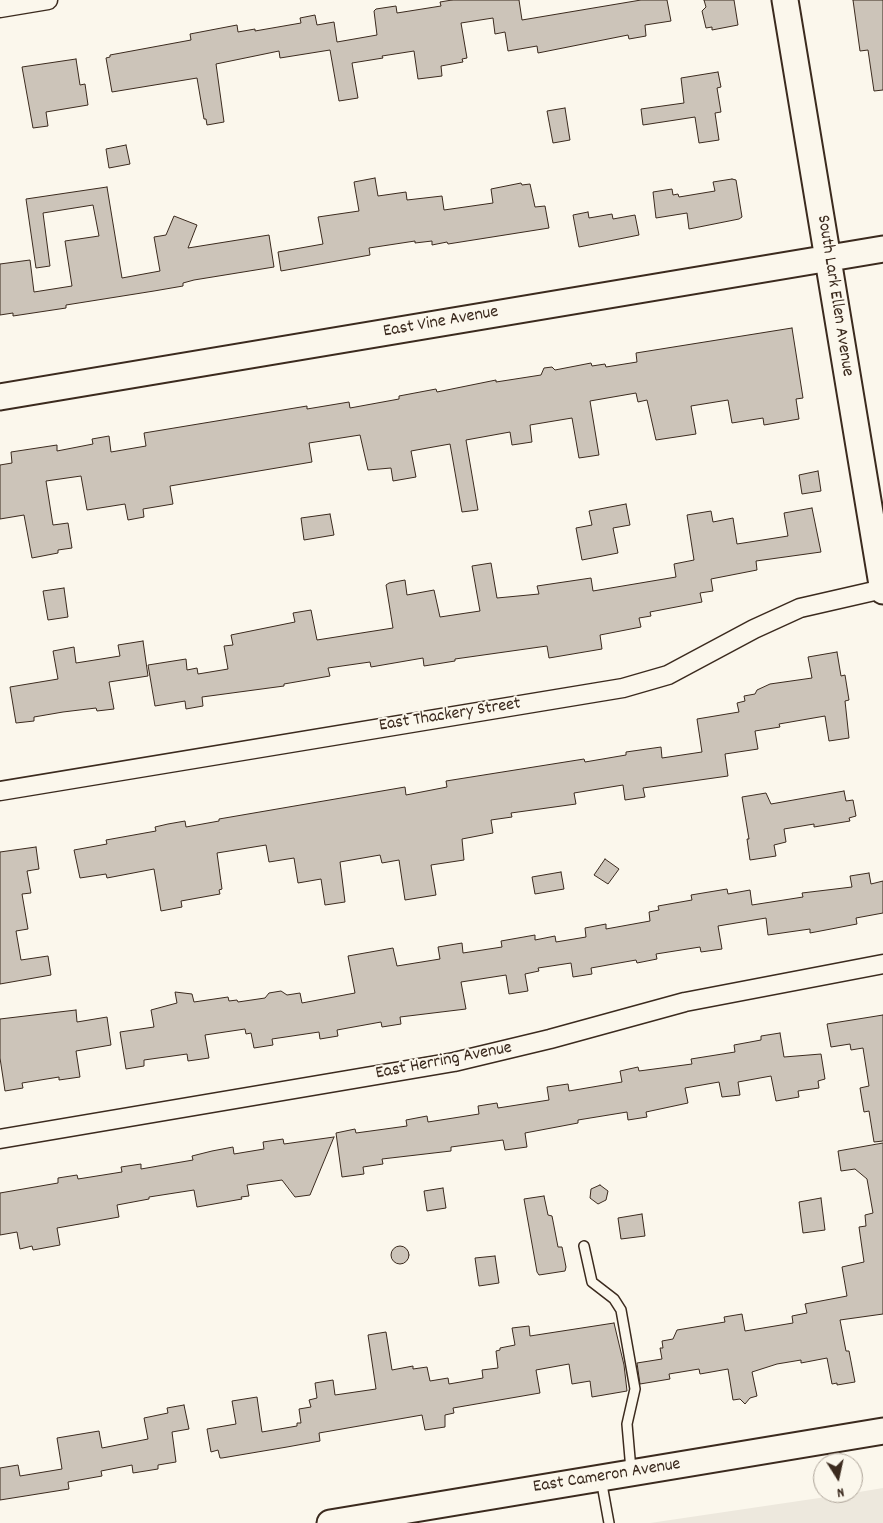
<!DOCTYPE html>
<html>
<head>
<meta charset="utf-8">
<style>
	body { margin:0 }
	#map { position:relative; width:883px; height:1523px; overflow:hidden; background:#fbf7ec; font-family:Dekko,sans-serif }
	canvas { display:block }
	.north { position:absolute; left:813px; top:1453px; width:50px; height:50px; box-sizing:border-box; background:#fbf7ec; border:1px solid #aea59a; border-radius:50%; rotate:170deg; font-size:14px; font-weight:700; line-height:20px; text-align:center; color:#3b2a1e }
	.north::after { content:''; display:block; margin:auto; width:18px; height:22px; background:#3b2a1e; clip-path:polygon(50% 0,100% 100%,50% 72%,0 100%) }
</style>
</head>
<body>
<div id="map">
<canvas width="883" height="1523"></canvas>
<div class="north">N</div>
</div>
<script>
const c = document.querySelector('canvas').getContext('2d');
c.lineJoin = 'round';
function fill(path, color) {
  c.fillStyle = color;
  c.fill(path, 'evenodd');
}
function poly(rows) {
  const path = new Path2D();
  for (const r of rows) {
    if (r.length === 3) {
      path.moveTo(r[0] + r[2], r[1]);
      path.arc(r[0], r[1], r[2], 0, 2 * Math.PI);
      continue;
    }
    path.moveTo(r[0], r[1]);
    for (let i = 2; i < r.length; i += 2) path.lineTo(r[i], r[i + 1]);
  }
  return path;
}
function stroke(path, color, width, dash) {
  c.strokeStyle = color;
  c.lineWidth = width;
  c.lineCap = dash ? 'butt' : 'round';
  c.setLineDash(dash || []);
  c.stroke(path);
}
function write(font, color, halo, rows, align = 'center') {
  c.font = font + ' Dekko,sans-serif';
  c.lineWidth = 4;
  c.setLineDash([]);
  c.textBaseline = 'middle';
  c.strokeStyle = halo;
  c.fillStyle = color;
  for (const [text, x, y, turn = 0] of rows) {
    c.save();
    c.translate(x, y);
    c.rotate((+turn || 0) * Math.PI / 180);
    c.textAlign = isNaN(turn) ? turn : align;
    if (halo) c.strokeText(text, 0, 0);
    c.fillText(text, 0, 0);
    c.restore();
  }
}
const built = poly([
	[883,1488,883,1523,650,1523,853,1493]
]);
const building = poly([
	[452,0,519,0,522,20,641,0,667,0,671,21,645,25,646,36,629,39,628,35,538,53,537,46,508,51,505,32,495,34,493,18,461,23,467,58,462,59,463,62,441,66,442,76,418,79,414,51,382,56,383,58,352,63,358,98,339,101,330,50,280,58,279,51,216,64,224,122,207,125,206,119,204,119,197,78,112,92,106,58,110,57,110,55,191,40,190,34,237,25,238,32,255,29,255,31,301,23,300,18,315,15,317,25,334,22,337,42,377,35,374,11,376,9,396,6,397,13,441,6,440,2,452,0],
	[704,0,734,0,738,25,712,30,712,27,706,28,702,11,706,7,704,0],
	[853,0,883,0,883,90,874,91,868,50,860,51,853,0],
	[76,59,80,85,85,84,88,105,46,112,48,126,33,128,22,67,76,59],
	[718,72,721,87,717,88,721,112,715,113,719,140,699,143,695,117,643,125,641,109,684,103,681,78,718,72],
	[565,108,570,140,553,143,547,111,565,108],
	[126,145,130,164,109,168,106,149,126,145],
	[375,178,378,196,406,192,407,200,442,196,444,210,493,203,491,189,521,183,522,185,530,184,535,207,545,206,549,228,448,244,447,242,432,245,432,241,415,243,415,241,369,248,370,255,281,271,278,252,323,244,318,217,359,211,354,182,375,178],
	[732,179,736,180,742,217,739,219,689,229,687,213,656,218,653,192,672,189,673,195,678,194,679,197,715,191,713,182,732,179],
	[107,187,122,278,160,271,154,237,166,235,174,216,197,225,188,248,269,235,274,267,194,280,183,283,183,286,154,291,66,305,66,308,13,316,13,313,0,315,0,264,30,260,34,292,72,286,65,241,99,236,93,205,43,213,50,266,36,268,26,199,107,187],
	[588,212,589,218,612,214,613,219,635,215,639,235,579,247,573,215,588,212],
	[792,328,803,398,796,399,799,419,764,425,763,418,732,423,728,400,691,406,696,434,656,440,647,400,638,402,636,393,590,401,599,455,579,458,572,418,530,425,532,442,512,445,510,432,466,440,478,510,462,512,450,444,411,451,416,477,393,481,391,468,368,470,360,435,309,443,312,462,170,486,173,504,143,509,144,517,128,520,125,504,87,510,81,476,46,481,53,525,68,523,72,548,58,550,58,553,32,558,24,515,0,519,0,465,12,463,11,452,57,445,57,451,93,444,92,439,109,436,111,452,146,446,144,433,307,406,307,409,349,402,350,408,399,399,399,396,436,389,437,392,496,380,496,382,541,375,544,368,552,367,555,370,591,363,592,366,605,364,606,367,637,362,636,353,792,328],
	[818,471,821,491,802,494,799,475,818,471],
	[626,504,630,525,613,528,618,553,582,560,576,528,592,525,589,511,626,504],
	[812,508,821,552,756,561,757,570,711,579,713,591,700,593,702,602,650,612,651,616,639,618,641,627,600,635,602,649,549,658,547,646,455,659,455,661,424,666,423,658,371,667,370,662,328,668,330,676,284,684,284,686,202,697,203,706,186,709,185,701,155,706,148,665,186,659,187,670,197,668,198,674,228,669,224,646,233,645,231,635,295,622,293,613,311,610,317,640,393,628,386,585,389,583,405,580,407,595,434,590,440,617,480,611,472,566,491,563,497,598,539,594,537,586,591,578,593,591,676,577,674,564,694,560,687,515,711,511,713,522,733,518,737,544,788,536,784,513,812,508],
	[330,514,334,535,304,540,301,518,330,514],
	[64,588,68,617,48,620,43,591,64,588],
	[143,641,148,676,109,682,114,709,97,711,96,708,63,712,34,717,34,721,16,723,10,687,58,679,53,651,74,647,76,663,120,656,118,645,143,641],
	[837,652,841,676,845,675,849,700,845,701,849,738,829,741,825,716,779,724,780,727,755,731,758,749,725,754,728,776,643,788,645,797,625,800,623,785,574,793,576,804,511,813,512,817,491,820,493,833,462,839,464,860,431,865,436,895,405,900,399,860,382,863,380,855,340,862,345,902,325,905,321,879,298,883,294,858,269,862,266,845,217,853,222,889,219,890,220,894,181,901,182,907,161,911,154,869,107,878,106,874,80,878,74,850,107,844,106,840,156,831,155,827,168,824,185,821,186,827,219,821,219,819,405,787,406,795,447,787,446,781,584,759,585,762,626,755,626,752,661,747,662,758,702,752,697,719,739,712,737,703,745,701,744,696,755,694,757,690,770,684,812,678,808,657,837,652],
	[844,791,846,801,853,800,856,816,849,818,850,821,814,827,814,824,784,829,786,842,774,845,776,856,750,860,747,839,749,839,742,797,766,793,771,804,844,791],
	[36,847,39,869,27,871,31,893,22,894,28,929,16,931,21,960,48,956,51,975,0,984,0,852,36,847],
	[605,859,619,869,608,884,594,875,605,859],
	[561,872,564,889,535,894,532,877,561,872],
	[869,873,871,884,883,881,883,913,856,918,857,924,810,933,810,929,768,935,766,918,718,926,722,949,701,952,700,947,656,954,657,959,637,963,636,960,591,968,592,974,573,977,571,963,538,968,539,971,525,974,528,991,509,994,506,975,461,982,466,1009,400,1017,401,1024,382,1027,381,1022,337,1030,338,1036,320,1039,319,1032,272,1039,273,1045,254,1048,251,1033,246,1034,245,1029,205,1035,209,1058,188,1061,187,1054,144,1060,144,1066,126,1069,120,1032,154,1027,151,1010,177,1003,175,992,192,994,194,1002,228,997,229,1001,237,1000,238,1002,265,998,269,993,281,991,287,995,300,993,302,1003,355,993,348,956,393,948,397,966,440,959,438,947,462,943,463,953,502,947,501,941,535,935,535,940,555,936,556,942,586,937,585,928,606,924,606,929,650,921,649,912,659,910,658,906,692,900,691,895,727,889,728,894,750,890,752,905,803,897,802,893,852,887,850,876,869,873],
	[76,1010,77,1022,107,1017,111,1045,76,1051,80,1077,59,1080,59,1077,22,1083,23,1088,5,1091,0,1058,0,1019,76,1010],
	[883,1015,883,1141,874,1142,869,1111,864,1112,860,1088,869,1086,863,1048,851,1050,850,1044,831,1047,827,1024,883,1015],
	[780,1033,784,1057,821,1054,825,1079,818,1081,819,1088,798,1091,799,1097,776,1101,771,1076,738,1082,740,1095,722,1097,719,1082,685,1088,688,1103,646,1112,647,1117,628,1120,627,1112,578,1120,578,1123,525,1133,527,1147,505,1150,503,1140,451,1147,451,1151,382,1159,383,1164,363,1167,364,1174,342,1177,336,1133,355,1129,356,1133,407,1126,406,1120,427,1116,428,1122,479,1114,478,1106,497,1103,498,1108,549,1100,547,1087,568,1084,569,1091,622,1082,620,1071,638,1067,639,1071,692,1064,691,1059,735,1052,734,1045,761,1040,761,1036,780,1033],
	[334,1137,310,1195,295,1197,282,1180,247,1185,249,1196,241,1197,242,1199,197,1207,194,1190,149,1197,149,1199,117,1205,119,1217,57,1228,60,1245,33,1250,32,1246,20,1249,17,1232,0,1235,0,1193,58,1183,58,1178,77,1175,78,1179,122,1172,121,1167,141,1164,141,1169,193,1160,192,1156,212,1151,233,1147,234,1154,264,1149,263,1142,283,1139,284,1144,334,1137],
	[883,1143,883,1314,840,1320,846,1351,849,1351,855,1382,837,1385,837,1383,832,1384,827,1358,801,1363,801,1360,777,1364,752,1372,757,1396,750,1398,745,1404,740,1399,733,1400,728,1369,700,1374,699,1369,669,1374,670,1379,640,1384,637,1363,662,1359,660,1348,663,1348,662,1341,673,1339,677,1330,725,1322,724,1317,742,1314,745,1331,793,1323,792,1316,807,1313,805,1304,847,1296,842,1267,864,1262,859,1227,866,1226,865,1215,873,1213,867,1179,855,1169,841,1171,838,1151,883,1143],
	[600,1185,608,1191,606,1200,598,1204,590,1198,591,1189,600,1185],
	[443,1188,446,1208,427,1211,424,1191,443,1188],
	[544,1196,548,1215,552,1216,558,1247,562,1247,566,1267,565,1271,539,1275,537,1272,524,1199,544,1196],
	[821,1198,825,1230,803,1233,799,1202,821,1198],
	[642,1214,645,1236,621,1239,618,1218,642,1214],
	[400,1255,9],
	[495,1256,499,1283,479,1286,475,1258,495,1256],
	[614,1323,624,1365,627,1391,592,1397,590,1381,572,1384,569,1364,536,1370,540,1393,453,1408,454,1413,445,1415,445,1427,425,1430,422,1415,319,1433,320,1441,287,1447,222,1458,220,1458,218,1450,211,1452,207,1429,236,1424,232,1401,257,1397,262,1432,297,1426,297,1423,301,1423,299,1409,311,1407,309,1400,317,1398,315,1383,333,1380,335,1395,376,1389,368,1335,386,1332,392,1370,413,1366,413,1369,427,1367,430,1381,448,1378,449,1384,483,1378,482,1370,498,1368,496,1351,500,1350,500,1348,515,1345,512,1328,529,1326,530,1336,614,1323],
	[184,1405,189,1429,172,1432,176,1462,158,1465,158,1469,133,1473,132,1465,101,1471,102,1476,68,1482,69,1489,0,1500,0,1468,18,1465,20,1476,62,1469,57,1438,99,1431,102,1448,148,1439,144,1418,168,1413,167,1408,184,1405]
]);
const lane = poly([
	[584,1246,592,1282,614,1299,621,1310,635,1389,627,1424,631,1470],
	[601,1479,609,1523]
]);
const street = poly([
	[0,8,48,0],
	[0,791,623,688,668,675,754,629,800,608,883,589],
	[0,1139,454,1062,550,1039,685,1002,883,964]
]);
const secondary = poly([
	[785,0,883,591],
	[0,397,883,249],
	[330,1523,883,1431]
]);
const streetNames = [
	["South Lark Ellen Avenue",834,296,81],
	["East Vine Avenue",441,323,-10],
	["East Thackery Street",450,716,-9],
	["East Herring Avenue",444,1062,-11],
	["East Cameron Avenue",607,1477,-9]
];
fill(built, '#ede8dd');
fill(building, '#ccc4b9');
stroke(building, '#3b2a1e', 1);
stroke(lane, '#3b2a1e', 12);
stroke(street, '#3b2a1e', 21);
stroke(secondary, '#3b2a1e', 29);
stroke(lane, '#fbf7ec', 9);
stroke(street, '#fbf7ec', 18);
stroke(secondary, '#fbf7ec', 25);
write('18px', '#3b2a1e', '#fbf7ec', streetNames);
</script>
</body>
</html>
